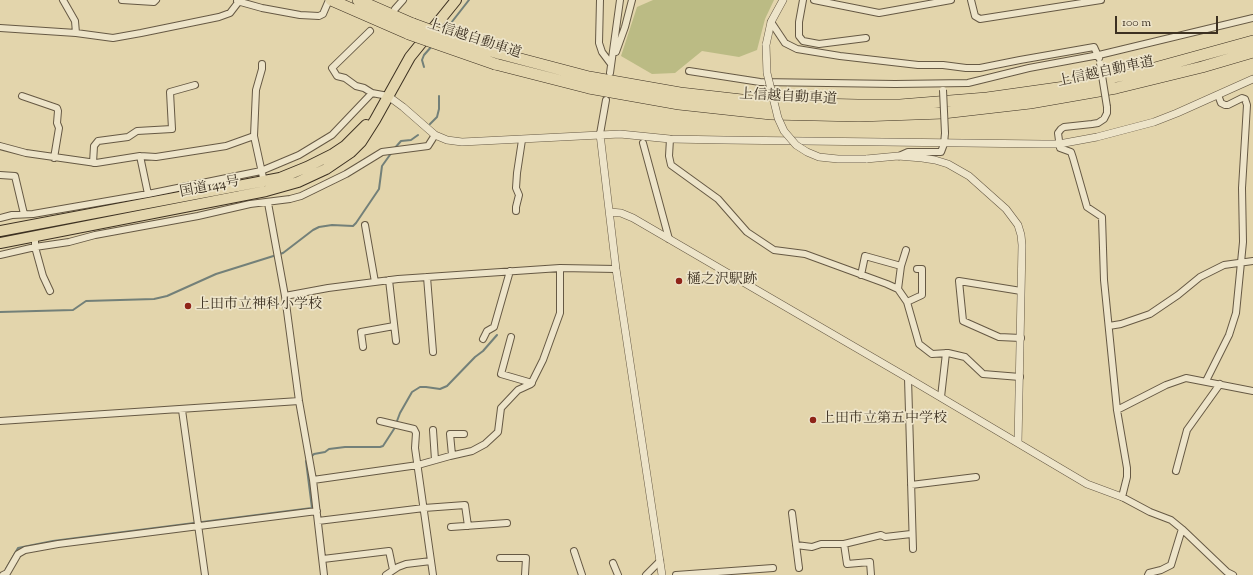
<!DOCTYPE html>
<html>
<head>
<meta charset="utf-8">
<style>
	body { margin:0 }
	#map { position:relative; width:1253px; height:575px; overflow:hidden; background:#e3d5ac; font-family:"Sorts Mill Goudy",serif }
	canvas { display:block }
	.scale { position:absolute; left:1115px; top:16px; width:103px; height:18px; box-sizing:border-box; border:2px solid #3c3021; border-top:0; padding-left:5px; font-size:12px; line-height:14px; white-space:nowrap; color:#3c3021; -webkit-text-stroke:3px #ede4c9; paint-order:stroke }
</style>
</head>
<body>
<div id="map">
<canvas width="1253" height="575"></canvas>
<div class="scale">100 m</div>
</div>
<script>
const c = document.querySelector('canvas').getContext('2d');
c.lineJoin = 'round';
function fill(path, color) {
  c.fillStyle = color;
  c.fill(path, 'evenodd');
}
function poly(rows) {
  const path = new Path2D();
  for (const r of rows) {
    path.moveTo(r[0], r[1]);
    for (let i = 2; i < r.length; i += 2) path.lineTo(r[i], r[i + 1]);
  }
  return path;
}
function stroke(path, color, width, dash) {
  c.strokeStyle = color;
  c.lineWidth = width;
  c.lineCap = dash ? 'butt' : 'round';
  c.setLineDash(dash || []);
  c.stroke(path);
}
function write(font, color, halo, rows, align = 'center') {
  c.font = font + ' "Sorts Mill Goudy","Noto Serif JP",serif';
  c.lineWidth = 3.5;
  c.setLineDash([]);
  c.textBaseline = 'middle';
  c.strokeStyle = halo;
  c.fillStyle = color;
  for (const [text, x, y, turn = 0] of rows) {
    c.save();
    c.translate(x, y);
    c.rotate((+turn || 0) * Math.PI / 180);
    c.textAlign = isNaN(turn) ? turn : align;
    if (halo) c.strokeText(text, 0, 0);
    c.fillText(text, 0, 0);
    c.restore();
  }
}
const green = poly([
	[653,0,774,0,765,19,757,50,739,57,702,51,675,73,652,74,621,56,637,7]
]);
const stream = poly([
	[444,32,469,0],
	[424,67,422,60,424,55,432,46],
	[430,124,437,117,439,109,439,96],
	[394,149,401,141,411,140,418,135],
	[0,312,73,310,86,301,154,299,167,296,216,274,283,253,313,230,319,227,332,225,353,226,356,223,379,189,382,166,392,152],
	[312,456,314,454,325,452,329,449,345,447,380,447,383,446,394,429,400,413,412,392,420,387,426,387,440,389,447,386,475,357,483,351,497,335],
	[6,571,6,569,18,548,53,541,312,508,306,461]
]);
const minor = poly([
	[63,0,75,21,76,33],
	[122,0,154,2,156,0],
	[600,0,599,43,602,52,611,64],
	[803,0,799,22,799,36,803,41,819,44,866,38],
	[814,0,879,13,951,0],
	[971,0,975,16,980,19,1101,0],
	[237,1,262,8,300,15,319,16,323,14,329,0],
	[395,9,403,0],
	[771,22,785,43,797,49,840,56,918,65,943,65,966,68,980,68,1020,60,1094,47,1099,58],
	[0,28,76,33,113,38,141,33,219,17,230,13,240,0],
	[370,31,332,68,337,76,345,78,356,86,364,88,372,93],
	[616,52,625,27,632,0],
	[262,64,262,69,256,90,254,136,264,182],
	[689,71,760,82,895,84,968,83,1029,68,1099,55,1253,18],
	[610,73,620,0],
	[22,96,57,108,58,111,57,123,59,128,54,158],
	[1107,107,1107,113,1104,119,1098,123,1092,124,1064,127,1061,129,1058,133,1060,148,1071,152,1073,158,1087,207,1102,217,1104,280,1117,410,1127,468,1127,477,1122,497,1150,512,1171,520,1182,529,1227,572,1233,575],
	[600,134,606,100],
	[670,139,669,156,671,165,718,199,747,232,774,250,805,254,887,284,898,289,907,302,919,344,932,354,948,353,965,357,983,374,1020,377],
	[643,143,669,239],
	[0,146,26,153,96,163,140,156,148,194],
	[140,156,156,157,226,146,254,136],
	[899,156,908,152,941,152,944,144,945,133],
	[93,163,94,146,98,141,128,137,137,131,172,129,170,92,195,85],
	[0,175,15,176,24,214],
	[268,203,285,296,299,401,313,480,324,575],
	[516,211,516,207,519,195,516,188,517,173,522,140],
	[0,218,12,215,33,214,148,194,261,171,299,155,332,135,372,93,388,96],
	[365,225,375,282],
	[35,236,35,247,43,276,50,291],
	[0,255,35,247,69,242,95,235,198,216,250,204,290,199,301,196,346,174,382,152,428,146,435,135],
	[861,275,865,256,901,266],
	[427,277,433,352],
	[389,280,396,341],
	[898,289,901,266,906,250],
	[285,296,328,288,398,279,560,268,616,269],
	[907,302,922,295,922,269,917,269],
	[1109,326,1121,324,1150,314,1178,295,1200,277,1224,265,1253,261],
	[511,337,501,374,532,383],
	[1021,338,999,337,963,321,959,281,1021,291],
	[483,339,487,331,494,327,510,271],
	[363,347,361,332,394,326],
	[908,378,913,549],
	[1206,381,1229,335,1236,313,1243,242,1242,188,1247,105,1245,99,1242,98,1228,105,1225,105,1221,103,1218,95],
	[941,397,946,353],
	[182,410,205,575],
	[1117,410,1166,385,1186,378,1253,391],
	[0,421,299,401],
	[380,421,414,429,416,433,415,448,433,575],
	[433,430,435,460],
	[452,455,450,434,464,434],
	[1176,471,1187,430,1220,384],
	[313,480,418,465,450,456,472,451,485,444,498,432,501,408,518,390,531,384,543,360,560,313,560,268],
	[911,485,976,477],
	[792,513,799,568],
	[318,521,424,508,465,505,468,526],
	[451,527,507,523],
	[844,544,847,564,870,562,871,575],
	[796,545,812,547,821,544,844,544,881,535,885,537,911,534],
	[574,551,582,575],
	[500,558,526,558,525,575],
	[323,559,389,551,393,570],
	[613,563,618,575],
	[3,575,7,573,18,554,25,550,58,544,317,511],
	[386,575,398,567,406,564,431,561],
	[646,575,660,561],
	[676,575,773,568],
	[1148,575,1149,573,1161,570,1171,565,1182,529]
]);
const tertiary = poly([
	[766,45,771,22,783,0],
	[388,96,403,107,435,135,447,140,462,142,620,134,670,139,724,140,1043,144,1059,144,1097,137,1154,122,1177,113,1253,79],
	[600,134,616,269,662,575],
	[866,159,898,156,922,158,935,160,948,164,969,176,1006,209,1018,225,1021,235,1022,245,1018,443],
	[610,212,621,213,633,218,908,378,1087,484,1122,497]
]);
const trunk = poly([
	[0,231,280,178,307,167,333,154,345,146,366,125],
	[0,243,266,191,298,182,326,169,351,152,361,142,375,120,410,57,456,0]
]);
const motorway = poly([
	[331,0,409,34],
	[358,0,413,24],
	[498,53,589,77,680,93,768,103,858,105,900,105,987,98,1072,86,1155,68,1253,41],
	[495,64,589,88,679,104,771,114,859,116,943,113,1030,103,1116,88,1202,67,1253,52]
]);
const minorBridge = poly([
	[1100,63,1107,107],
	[943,90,945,133]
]);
const tertiaryBridge = poly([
	[766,45,767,73,778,118,784,131,796,145,807,152,819,157,838,159,866,159]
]);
const motorwayBridge = poly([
	[413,24,468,44,498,53],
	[409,34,495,64]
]);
const markers = [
	[679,281,4,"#8f2418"],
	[188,306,4,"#8f2418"],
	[813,420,4,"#8f2418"]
];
const streetNames = [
	["上信越自動車道",474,40,18],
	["上信越自動車道",1106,73,-12],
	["上信越自動車道",788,98,3],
	["国道144号",210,188,-11]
];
const poiNames = [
	["樋之沢駅跡",687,281],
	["上田市立神科小学校",196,306],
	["上田市立第五中学校",821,420]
];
fill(green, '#bbbb84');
stroke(stream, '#738079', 2);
stroke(minor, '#665944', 8);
stroke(tertiary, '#665944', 8);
stroke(trunk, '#3c3021', 12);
stroke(motorway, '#3c3021', 12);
stroke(minor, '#ede4c9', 6);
stroke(tertiary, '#ede4c9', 7);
stroke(trunk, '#e3d5ac', 10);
stroke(motorway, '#e3d5ac', 11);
stroke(minorBridge, '#665944', 8, []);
stroke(tertiaryBridge, '#665944', 8, []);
stroke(motorwayBridge, '#3c3021', 12, []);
stroke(minorBridge, '#ede4c9', 6);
stroke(tertiaryBridge, '#ede4c9', 7);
stroke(motorwayBridge, '#e3d5ac', 11);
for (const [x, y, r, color] of markers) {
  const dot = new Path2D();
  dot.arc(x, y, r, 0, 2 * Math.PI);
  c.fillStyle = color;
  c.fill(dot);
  stroke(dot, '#ede4c9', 1.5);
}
write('14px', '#3c3021', '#ede4c9', streetNames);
write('14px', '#3c3021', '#ede4c9', poiNames, 'left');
</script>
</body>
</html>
